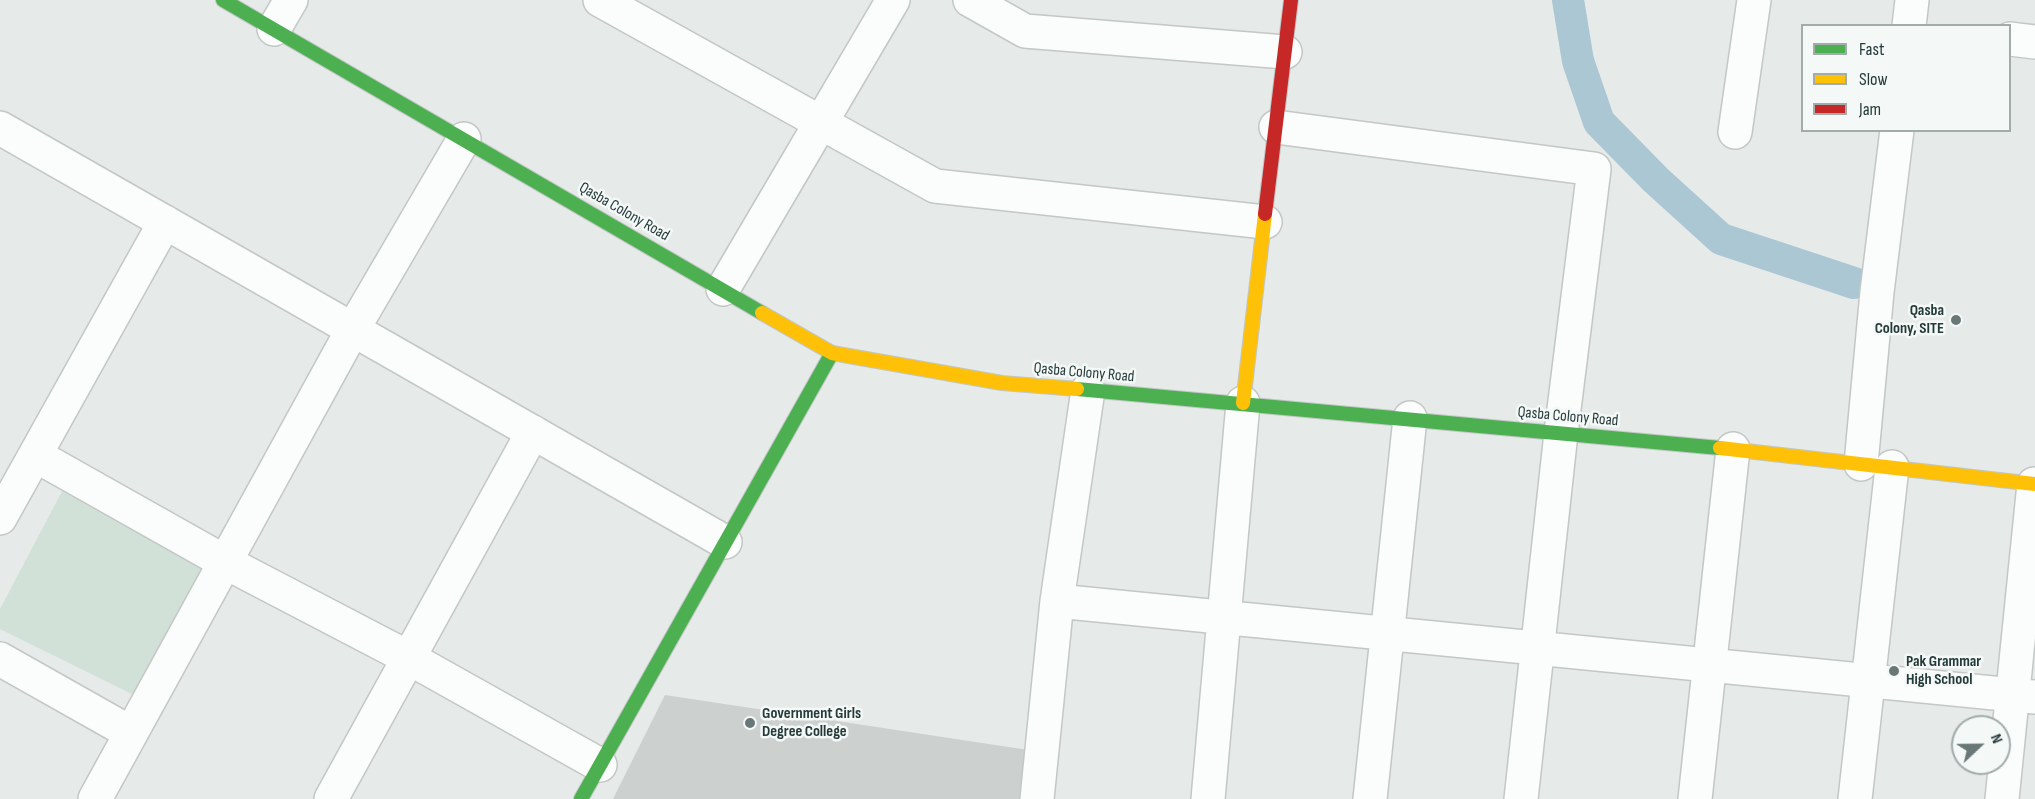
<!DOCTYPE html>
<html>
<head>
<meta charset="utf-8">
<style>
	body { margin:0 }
	#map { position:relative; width:2035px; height:799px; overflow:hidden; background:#e6eae8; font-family:"Sofia Sans Condensed",sans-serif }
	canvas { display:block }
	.legend { position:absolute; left:1801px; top:24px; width:210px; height:108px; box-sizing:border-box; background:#f4f8f7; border:2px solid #a1acab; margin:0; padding:8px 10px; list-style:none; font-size:18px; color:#253b39 }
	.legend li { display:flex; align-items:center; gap:12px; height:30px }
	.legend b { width:30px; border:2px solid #a1acab }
	.north { position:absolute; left:1951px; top:715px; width:60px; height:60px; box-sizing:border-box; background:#f4f8f7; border:2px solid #a1acab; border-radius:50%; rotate:68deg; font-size:16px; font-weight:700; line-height:24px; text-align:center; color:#253b39 }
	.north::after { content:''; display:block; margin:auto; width:21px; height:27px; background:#697876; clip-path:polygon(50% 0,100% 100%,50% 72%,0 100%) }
</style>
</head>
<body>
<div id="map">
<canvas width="2035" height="799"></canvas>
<ul class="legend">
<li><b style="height:8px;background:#4caf50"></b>Fast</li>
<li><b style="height:8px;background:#ffc107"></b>Slow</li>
<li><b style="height:8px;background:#c62828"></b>Jam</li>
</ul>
<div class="north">N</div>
</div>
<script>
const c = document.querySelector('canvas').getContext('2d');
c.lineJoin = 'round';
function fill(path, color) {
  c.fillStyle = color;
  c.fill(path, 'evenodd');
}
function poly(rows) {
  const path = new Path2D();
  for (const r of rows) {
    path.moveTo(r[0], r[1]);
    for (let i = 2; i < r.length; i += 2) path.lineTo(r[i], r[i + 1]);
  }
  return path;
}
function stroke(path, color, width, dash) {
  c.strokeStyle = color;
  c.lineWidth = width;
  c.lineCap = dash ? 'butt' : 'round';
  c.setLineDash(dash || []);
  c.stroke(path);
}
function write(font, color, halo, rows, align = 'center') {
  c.font = font + ' "Sofia Sans Condensed",sans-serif';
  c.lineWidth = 5;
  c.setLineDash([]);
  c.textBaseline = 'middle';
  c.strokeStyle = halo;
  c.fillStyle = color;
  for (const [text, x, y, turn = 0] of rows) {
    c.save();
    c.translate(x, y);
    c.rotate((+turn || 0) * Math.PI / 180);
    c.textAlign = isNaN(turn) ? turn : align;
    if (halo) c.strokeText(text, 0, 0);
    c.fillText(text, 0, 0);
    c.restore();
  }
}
const green = poly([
	[68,480,214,568,148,702,0,629,0,609]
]);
const canal = poly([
	[1568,0,1578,61,1599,122,1656,180,1721,239,1854,283]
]);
const building = poly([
	[665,695,1035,751,1028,799,613,799]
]);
const street = poly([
	[600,0,935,186,1265,222],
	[970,0,1025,31,1285,52],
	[1909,26,1912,0],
	[274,29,291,0],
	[2010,39,2035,42],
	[1276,127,1594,169,1561,433,1521,799],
	[0,128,725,542],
	[1735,132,1754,0],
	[723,289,893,0],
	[35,455,225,562,409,658,600,765],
	[1861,464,1877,292,1897,130],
	[0,518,165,222],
	[1057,601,2035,697],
	[0,659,131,733],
	[95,799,353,329,464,139],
	[331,799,533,432],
	[1037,799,1057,601,1088,390],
	[1208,799,1243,403],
	[1370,799,1410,418],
	[1695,799,1733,449],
	[1855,799,1892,467],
	[2002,799,2034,484]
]);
const fast = poly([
	[223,0,762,313],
	[1077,389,1720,448],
	[581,799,832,353]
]);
const slow = poly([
	[762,313,832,353,1002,383,1077,389],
	[1243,403,1265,214],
	[1720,448,2035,484]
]);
const jam = poly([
	[1265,214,1291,0]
]);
const markers = [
	[1956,320,6,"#697876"],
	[1894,671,6,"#697876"],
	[750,723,6,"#697876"]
];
const streetNames = [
	["Qasba Colony Road",624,212,30],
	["Qasba Colony Road",1084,373,5],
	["Qasba Colony Road",1568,417,5]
];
const poiNames = [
	["Qasba",1944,311,"right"],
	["Colony, SITE",1944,329,"right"],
	["Pak Grammar",1906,662],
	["High School",1906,680],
	["Government Girls",762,714],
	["Degree College",762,732]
];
fill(green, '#d1e1d8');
stroke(canal, '#abc7d3', 32);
fill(building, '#ccd1d0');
stroke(street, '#c3c7c5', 36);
stroke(fast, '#c1c7c6', 16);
stroke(slow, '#c1c7c6', 16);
stroke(jam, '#c1c7c6', 16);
stroke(street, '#fbfcfc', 33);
stroke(fast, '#4caf50', 14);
stroke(slow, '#ffc107', 14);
stroke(jam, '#c62828', 14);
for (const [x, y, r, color] of markers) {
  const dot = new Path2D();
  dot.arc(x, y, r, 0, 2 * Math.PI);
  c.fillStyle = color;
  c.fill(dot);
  stroke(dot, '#f4f8f7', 2);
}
write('16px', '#253b39', '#f4f8f7', streetNames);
write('bold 16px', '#253b39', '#f4f8f7', poiNames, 'left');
</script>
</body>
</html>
